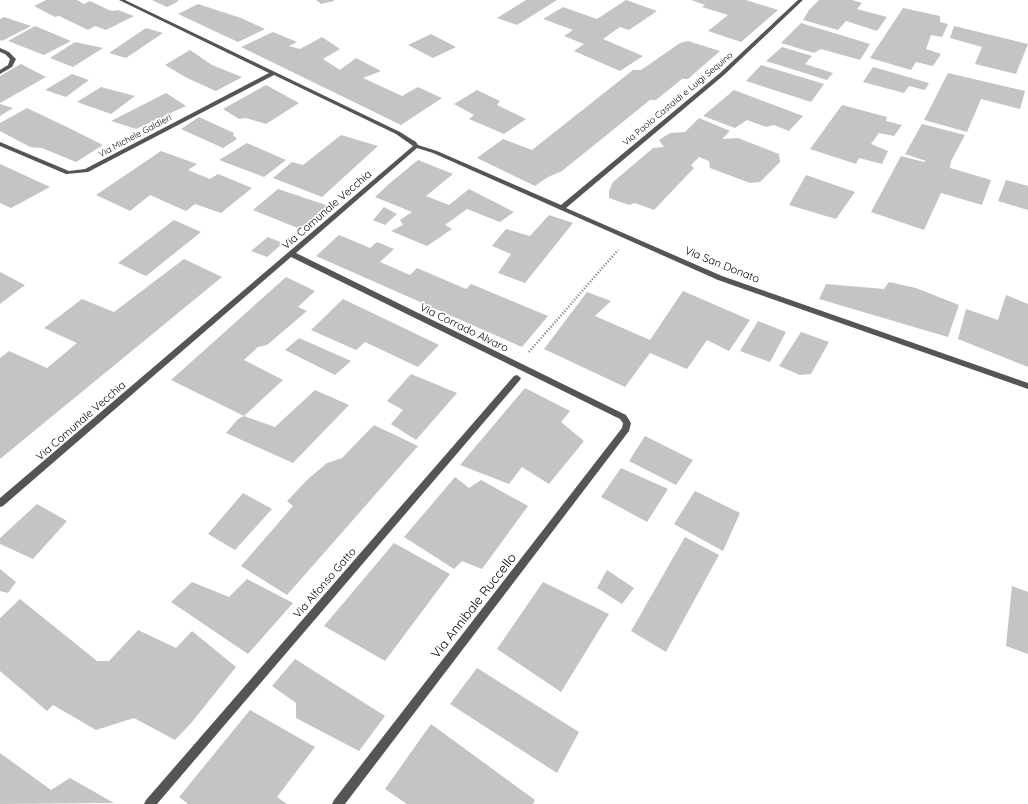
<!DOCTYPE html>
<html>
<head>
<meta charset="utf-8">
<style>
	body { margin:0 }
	canvas { display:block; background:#fff }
</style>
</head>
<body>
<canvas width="1028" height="804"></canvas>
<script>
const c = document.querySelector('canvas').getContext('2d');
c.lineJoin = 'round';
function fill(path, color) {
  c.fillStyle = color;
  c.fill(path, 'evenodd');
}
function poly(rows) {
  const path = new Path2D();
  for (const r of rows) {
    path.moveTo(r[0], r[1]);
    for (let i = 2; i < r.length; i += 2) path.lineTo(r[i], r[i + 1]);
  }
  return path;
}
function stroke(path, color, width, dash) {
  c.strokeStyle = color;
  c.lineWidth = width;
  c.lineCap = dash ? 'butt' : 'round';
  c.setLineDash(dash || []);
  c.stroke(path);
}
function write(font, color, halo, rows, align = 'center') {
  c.font = font + ' Quicksand,sans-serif';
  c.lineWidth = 3.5;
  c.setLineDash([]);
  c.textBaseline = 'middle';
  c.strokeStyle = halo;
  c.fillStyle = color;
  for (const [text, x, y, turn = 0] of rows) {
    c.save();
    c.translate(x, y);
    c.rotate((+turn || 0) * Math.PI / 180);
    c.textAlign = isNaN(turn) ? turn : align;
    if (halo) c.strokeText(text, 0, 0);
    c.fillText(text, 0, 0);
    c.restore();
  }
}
const building = poly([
	[46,0,77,0,84,4,90,1,109,10,113,11,118,10,134,16,106,30,95,26,88,30,59,16,55,17,34,6],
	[152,0,177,0,179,1,167,7],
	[316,0,334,0,334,1,321,4],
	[526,0,557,0,517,25,497,18],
	[626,0,657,11,629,30,620,27,603,39,643,56,620,71,574,51,584,44,564,36,573,30,543,19,563,7,597,19],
	[691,0,746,0,778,10,741,42,708,31,728,15,702,7,705,5],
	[819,0,852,0,862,3,857,9,887,17,877,31,846,21,838,30,803,20,809,10],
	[198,4,241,18,265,29,238,42,178,14],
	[903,8,940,16,940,22,948,24,942,37,931,35,926,49,941,54,933,66,916,62,911,70,870,58],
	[4,17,31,26,2,41,0,40,0,19],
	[801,23,870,44,860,60,821,49,814,53,781,43],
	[35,26,71,41,44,55,8,41],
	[954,26,1028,44,1016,74,975,64,982,47,950,38],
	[146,28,163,33,126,58,109,53],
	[273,32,297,42,289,46,300,49,322,37,340,49,323,59,340,70,356,58,381,71,363,78,402,96,418,87,442,98,401,125,241,47],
	[431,34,456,47,433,58,408,45],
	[688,41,720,51,688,79,682,79,656,100,650,100,562,171,548,177,535,186,477,158,503,139,532,150,633,70,641,70,680,43],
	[75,42,103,48,73,67,50,58],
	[782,47,812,56,805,64,833,73,827,80,766,61],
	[190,50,212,65,242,77,216,91,187,78,165,65],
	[21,64,46,77,0,103,0,76],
	[761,65,824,84,811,102,746,81],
	[873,67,929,83,925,90,909,86,904,93,863,82],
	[948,73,1025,91,1020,109,981,99,967,132,924,120],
	[72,74,89,80,66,97,45,90],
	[266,85,299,103,266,124,246,118,239,119,223,109],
	[101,87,135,96,111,114,77,102],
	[477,90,500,101,497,105,526,119,504,134,469,119,474,115,454,104],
	[734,90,803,116,789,131,774,125,766,127,747,120,735,128,703,116],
	[166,93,186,106,136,129,111,121],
	[0,104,13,108,0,116],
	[842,105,887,117,886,121,902,125,894,136,879,133,871,144,888,151,882,164,859,158,856,164,810,149],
	[27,108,73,130,103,145,76,162,42,148,30,147,0,131,0,123],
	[199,117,234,133,233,135,237,139,223,148,181,129],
	[699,118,730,131,722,139,738,138,779,154,780,162,760,182,750,183,710,168,709,161,699,157,691,165,694,168,654,210,635,203,629,205,609,198,609,191,613,182,653,148,664,147,659,140,670,133,685,132],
	[922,124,965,135,951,161,950,168,991,180,982,205,941,193,924,230,871,212,901,156,924,162,926,161,905,154],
	[341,135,378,146,322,197,273,178,292,162,303,165],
	[247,143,286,160,264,177,219,160],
	[161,151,197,164,188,170,210,179,218,174,252,188,221,213,195,204,186,211,150,195,130,211,96,195],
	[418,160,453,174,426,196,449,205,469,189,514,212,500,222,467,209,445,225,452,229,427,246,391,231,403,225,400,220,412,212,375,197,390,183],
	[0,164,50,187,11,208,0,203],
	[806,175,855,192,836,219,789,205],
	[1006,180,1028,186,1028,210,998,201],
	[278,189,329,206,300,229,253,210],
	[384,207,397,214,385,225,373,220],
	[549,215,573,223,525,283,498,273,511,254,492,246,506,229,530,236],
	[174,220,201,232,146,276,118,263],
	[339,235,370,248,377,242,394,249,380,262,410,275,417,268,466,289,471,284,548,316,522,347,316,256],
	[268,237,283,243,267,257,251,251],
	[184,259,222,277,0,459,0,358,9,351,47,368,77,343,44,328,82,299,114,312],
	[0,272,25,285,0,304],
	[286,277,315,291,298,307,307,311,267,345,258,347,244,360,283,380,244,416,275,427,315,390,349,405,293,463,226,433,238,419,244,416,171,380],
	[889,282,916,288,959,305,948,337,819,299,826,284,884,289],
	[683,291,750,320,729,351,707,340,687,369,650,353,625,387,544,349,587,292,611,301,595,316,650,340],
	[1006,295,1028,304,1028,367,958,339,966,309,998,320],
	[343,299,387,320,439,345,418,367,365,342,356,350,311,330],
	[758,321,786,332,770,362,740,351],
	[801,332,829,342,811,374,800,375,779,366],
	[299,338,351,361,335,375,285,350],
	[411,374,457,393,416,440,391,424,403,410,387,401],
	[525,388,570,411,561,422,584,441,549,484,522,467,509,484,460,465],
	[374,425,418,446,287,595,241,566,293,506,287,501,308,479,327,463,342,458],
	[645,436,693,460,676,485,629,461],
	[621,468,668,489,647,522,601,497],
	[455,477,469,488,481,480,528,506,482,569,462,561,454,569,404,537],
	[695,491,740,513,723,551,674,524],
	[243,493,272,509,235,550,208,534],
	[37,504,67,521,33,559,0,544,0,538],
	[685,537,719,555,666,652,631,631],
	[394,543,450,574,385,661,324,626],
	[0,569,16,582,8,593,0,591],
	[607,570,634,588,622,604,597,588],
	[247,579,293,603,248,654,171,602,192,582,229,597],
	[543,582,609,614,561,692,497,649],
	[1012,586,1028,592,1028,654,1006,646],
	[20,599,97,661,109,661,138,630,176,648,192,631,236,667,192,722,175,740,134,718,96,730,53,705,47,711,0,671,0,618],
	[295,659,385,716,359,751,296,718,296,703,272,686],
	[477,668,579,732,557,773,450,704],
	[250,710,315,747,277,797,287,804,188,804,179,797],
	[431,724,535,800,533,804,407,804,385,789],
	[0,753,51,790,70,778,114,803,0,804]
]);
const path = poly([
	[529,352,618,250]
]);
const minor = poly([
	[119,0,125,0,400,132,416,142,418,145,437,151,561,205,720,73,798,0,803,0,724,75,566,208,722,276,1028,383,1028,389,718,280,433,153,417,148,296,253,626,415,631,423,629,431,345,804,332,804,334,800,622,428,623,423,620,419,291,257,3,506,0,507,0,498,413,146,396,134,274,75,88,172,66,174,0,146,0,142,69,171,85,169,269,73,119,0],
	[0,48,9,52,16,59,12,67,0,74,0,70,8,65,10,59,5,54,0,52,0,48],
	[517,375,521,378,520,380,157,804,144,804,146,800,514,376,517,375]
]);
const farStreetnames = [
	["Via Paolo Castaldi e Luigi Sequino",678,99,-40],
	["Via Michele Galdieri",135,136,-28]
];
const streetNames = [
	["Via Comunale Vecchia",327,210,-41],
	["Via San Donato",722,265,22],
	["Via Corrado Alvaro",464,328,26],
	["Via Comunale Vecchia",81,421,-41],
	["Via Alfonso Gatto",325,583,-49]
];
const nearStreetnames = [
	["Via Annibale Ruccello",474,606,-52]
];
fill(building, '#c4c4c4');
stroke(path, '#777', 2.5, [1, 2]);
fill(minor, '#555');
write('9px', '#000', '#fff', farStreetnames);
write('11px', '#000', '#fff', streetNames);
write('13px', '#000', '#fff', nearStreetnames);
</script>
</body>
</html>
